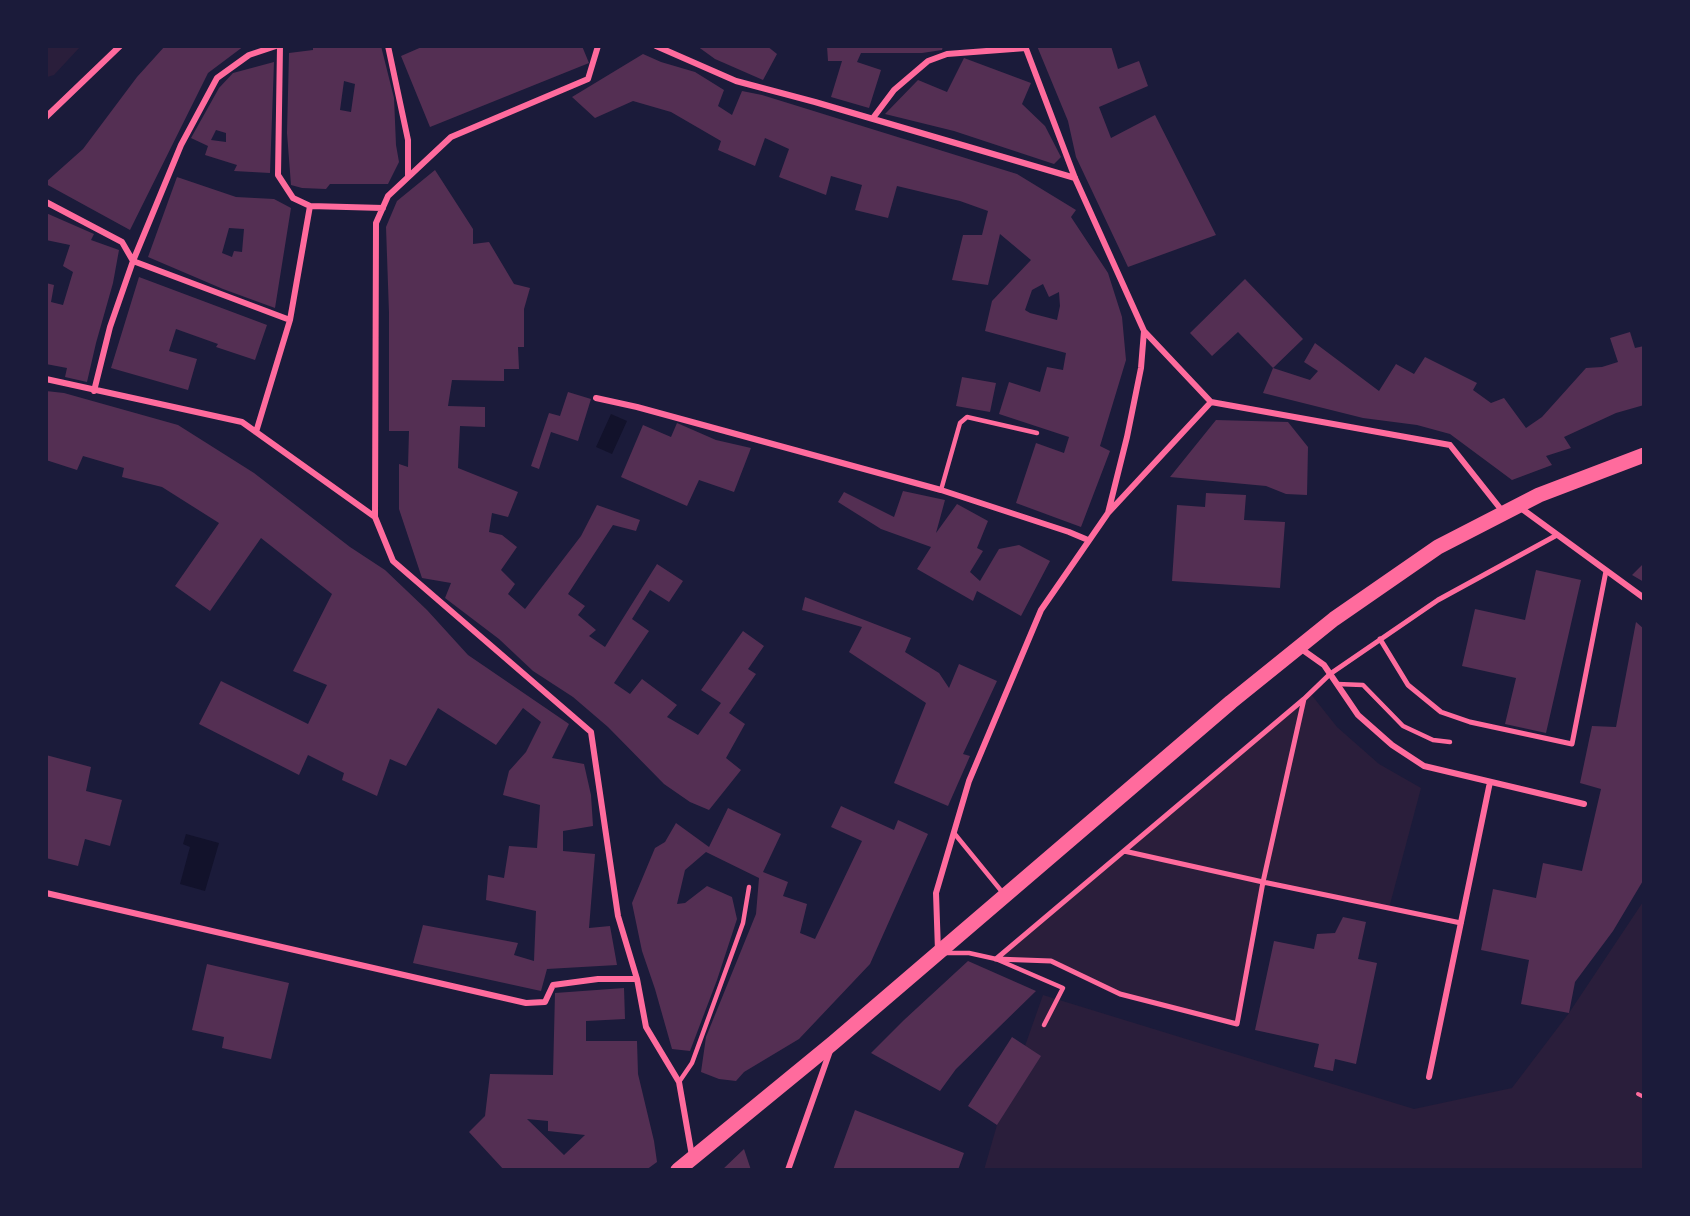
<!DOCTYPE html>
<html>
<head>
<meta charset="utf-8">
<style>
	body { margin:0 }
	#map { position:relative; width:1690px; height:1216px; overflow:hidden; background:#1b1b3a; font-family:"Sofia Sans Condensed",sans-serif }
	canvas { display:block }
	.frame { position:absolute; inset:0; border:48px solid #1b1b3a; pointer-events:none }
</style>
</head>
<body>
<div id="map">
<canvas width="1690" height="1216"></canvas>
<div class="frame"></div>
</div>
<script>
const c = document.querySelector('canvas').getContext('2d');
c.lineJoin = 'round';
function fill(path, color) {
  c.fillStyle = color;
  c.fill(path, 'evenodd');
}
function poly(rows) {
  const path = new Path2D();
  for (const r of rows) {
    path.moveTo(r[0], r[1]);
    for (let i = 2; i < r.length; i += 2) path.lineTo(r[i], r[i + 1]);
  }
  return path;
}
function stroke(path, color, width, dash) {
  c.strokeStyle = color;
  c.lineWidth = width;
  c.lineCap = dash ? 'butt' : 'round';
  c.setLineDash(dash || []);
  c.stroke(path);
}
const green = poly([
	[47,46,80,46,80,47,54,75,47,77],
	[1310,693,1337,727,1379,764,1421,788,1389,908,1263,882,1237,1024,1120,994,1051,961,996,959],
	[1643,902,1643,1169,984,1170,997,1125,1043,995,1414,1109,1512,1088,1569,1013]
]);
const water = poly([
	[611,414,627,421,612,454,596,447],
	[186,834,219,843,205,891,180,884,190,847,183,844]
]);
const building = poly([
	[165,46,244,46,208,73,130,230,46,184,46,182,83,149,137,77],
	[313,46,381,46,394,98,396,145,399,162,388,184,330,184,326,189,302,188,291,185,287,133,289,53,313,50],
	[344,81,355,84,351,112,340,110],
	[424,46,582,46,589,63,430,127,401,56],
	[697,46,767,46,777,54,763,80,715,59],
	[827,46,943,46,942,50,922,53,861,53,857,62,881,70,869,108,831,97,842,61,828,61],
	[1037,46,1111,46,1118,69,1139,61,1148,86,1099,107,1111,138,1155,115,1216,235,1128,267,1076,157,1068,121],
	[643,54,661,62,695,72,724,90,718,106,732,115,742,91,762,95,1017,174,1076,210,1071,217,1108,273,1122,317,1126,360,1100,446,1110,451,1081,527,1016,503,1036,443,1064,453,1069,437,999,414,1009,382,1040,392,1047,367,1063,370,1066,353,985,331,992,301,1031,260,1000,234,988,285,952,280,963,235,982,235,988,211,960,201,897,186,888,218,855,210,862,185,831,176,826,195,779,177,789,149,765,138,755,166,718,150,721,141,671,112,633,101,595,118,572,97],
	[1043,284,1049,297,1059,292,1060,306,1057,320,1030,313,1025,310,1032,290],
	[964,58,1031,83,1022,104,1045,126,1061,157,1054,164,954,131,885,114,918,80,947,92],
	[274,62,270,173,234,171,237,165,205,155,208,146,191,138,219,88,233,73],
	[216,130,226,133,226,142,211,140],
	[435,170,473,229,473,244,489,242,514,284,530,288,524,309,524,347,518,347,519,369,504,369,504,381,452,380,448,406,485,407,485,427,460,426,458,468,518,492,508,517,492,513,489,532,502,535,517,547,501,570,515,584,508,594,525,609,581,536,597,505,640,520,636,531,613,525,568,594,585,606,578,615,596,630,589,636,605,647,657,564,683,581,669,602,650,590,632,619,649,631,614,683,630,694,642,679,677,705,667,717,698,735,721,703,701,690,743,631,764,646,748,669,756,674,729,713,745,724,726,758,741,770,709,810,690,802,664,784,608,727,573,697,533,671,499,639,445,598,451,583,422,578,399,509,399,464,408,467,409,431,389,431,389,313,386,227,397,201],
	[177,177,236,197,274,199,291,208,275,308,223,289,148,257],
	[229,228,244,229,242,252,234,251,232,257,222,253],
	[46,213,94,234,91,240,119,250,113,283,96,343,87,382,65,377,67,368,46,364,46,283,54,285,51,302,63,305,73,272,63,266,70,245,46,240],
	[139,277,267,325,255,360,216,347,218,344,176,329,169,351,197,359,188,390,111,368],
	[1245,279,1303,339,1273,368,1238,332,1212,356,1190,333],
	[1630,332,1635,348,1644,346,1644,405,1616,413,1564,437,1571,448,1546,456,1552,465,1512,480,1450,434,1417,425,1363,418,1263,393,1273,368,1310,380,1318,371,1304,362,1315,343,1379,391,1396,364,1414,374,1425,357,1477,383,1473,390,1491,403,1504,398,1526,428,1542,417,1586,368,1602,367,1618,362,1610,338],
	[962,377,996,383,990,412,956,406],
	[46,391,64,393,178,425,254,473,350,547,385,570,427,610,468,655,569,724,552,758,584,764,591,795,593,826,563,831,563,851,595,854,589,928,610,926,617,965,547,969,541,991,413,963,423,925,518,943,514,955,534,961,536,911,486,900,488,875,504,878,509,846,537,848,540,805,503,795,509,771,526,752,541,722,523,708,496,745,438,708,406,766,390,759,377,796,342,780,344,773,308,755,299,775,199,724,221,681,308,724,327,685,293,671,332,594,261,538,210,611,175,586,219,523,162,487,122,477,124,468,83,456,77,470,46,460],
	[568,392,591,399,578,441,551,432,539,469,531,466,549,413,560,416],
	[1216,420,1288,422,1308,447,1307,495,1286,494,1266,486,1170,477],
	[677,423,716,440,751,448,734,492,699,480,687,506,621,477,643,425,671,437],
	[903,491,945,500,936,533,957,504,988,521,977,548,983,551,970,572,980,581,999,549,1019,545,1050,561,1021,616,977,591,973,601,917,569,931,547,881,529,838,502,844,492,894,517],
	[1206,493,1246,495,1244,520,1285,522,1280,588,1172,581,1177,505,1205,507],
	[1644,563,1644,582,1632,575],
	[1536,570,1581,580,1546,733,1505,724,1516,678,1462,666,1475,609,1525,620],
	[805,597,911,638,905,652,939,673,949,688,959,664,997,681,963,754,970,756,948,806,894,783,926,703,849,652,862,627,802,610],
	[1636,622,1644,629,1644,879,1613,931,1575,982,1569,1013,1521,1004,1529,960,1481,950,1493,889,1536,898,1543,863,1582,871,1601,789,1580,783,1592,726,1616,727],
	[46,755,91,767,86,791,122,800,110,846,85,839,78,866,46,858],
	[841,806,894,830,898,820,928,834,870,964,799,1039,744,1072,736,1081,719,1079,701,1072,706,1037,756,914,759,878,706,852,685,870,677,904,685,903,707,886,732,897,737,919,717,980,690,1051,672,1049,655,989,642,951,632,903,655,848,665,842,676,823,709,847,728,808,781,834,763,872,788,882,783,896,807,904,800,933,815,939,862,841,831,827],
	[1343,917,1366,922,1358,959,1377,963,1356,1064,1335,1059,1333,1071,1314,1067,1319,1044,1255,1030,1274,941,1314,949,1317,934,1335,933],
	[968,961,1036,991,956,1069,940,1091,871,1053,904,1020],
	[207,964,289,983,271,1059,222,1048,224,1037,192,1030],
	[624,988,625,1019,586,1021,586,1041,637,1041,638,1074,654,1141,657,1162,646,1170,504,1170,469,1132,485,1116,490,1074,553,1075,555,993],
	[527,1119,548,1121,548,1131,585,1135,564,1155],
	[1012,1037,1041,1056,997,1125,968,1106],
	[855,1110,964,1153,958,1170,833,1170],
	[744,1149,751,1170,722,1170]
]);
const path = poly([
	[1638,1094,1644,1097]
]);
const service = poly([
	[941,490,960,423,967,417,1037,433],
	[1337,684,1363,685,1403,726,1433,740,1450,742],
	[954,833,1003,893],
	[944,953,969,953,996,959,1063,988,1044,1025],
	[679,1082,692,1063,734,948,743,923,749,887]
]);
const pedestrian = poly([
	[1380,639,1408,685,1441,712,1470,722,1572,744,1606,571],
	[1124,851,1263,882,1237,1024,1120,994,1051,961,996,959,1304,699],
	[1461,923,1263,882,1304,699,1330,674,1438,600,1557,535]
]);
const minor = poly([
	[280,46,278,175,293,198,310,206],
	[388,46,408,140,408,177],
	[656,46,736,81,815,102,1075,178],
	[1025,46,1075,178,1144,331,1211,402,1450,445,1503,512],
	[46,117,120,46],
	[873,118,894,90,928,61,947,54,1026,48],
	[46,202,122,242,133,261,290,320],
	[46,379,242,422,375,517,393,561,591,732,618,916,637,979,646,1027,679,1082,692,1156],
	[94,391,110,327,133,261,181,145,217,78,249,55,276,46],
	[596,398,637,407,941,490,1069,532,1088,540],
	[256,432,290,320,310,206,383,208],
	[1518,506,1644,598],
	[1108,513,1127,437,1141,368,1144,331],
	[375,517,376,223,388,196,451,137,588,79,598,46],
	[1300,648,1324,665,1358,715,1392,745,1424,766,1584,804],
	[46,893,526,1003,545,1002,553,985,598,979,637,979],
	[938,951,936,893,969,781,1041,610,1108,513,1211,402],
	[1429,1077,1490,782],
	[788,1170,830,1051]
]);
const primary = poly([
	[678,1170,833,1043,1231,702,1334,619,1438,547,1539,495,1644,455]
]);
fill(green, '#2a1e3b');
fill(water, '#12122b');
fill(building, '#542f53');
stroke(path, '#ff6b9d', 4);
stroke(service, '#ff6b9d', 4.5);
stroke(pedestrian, '#ff6b9d', 5);
stroke(minor, '#ff6b9d', 6);
stroke(primary, '#ff6b9d', 15);
</script>
</body>
</html>
